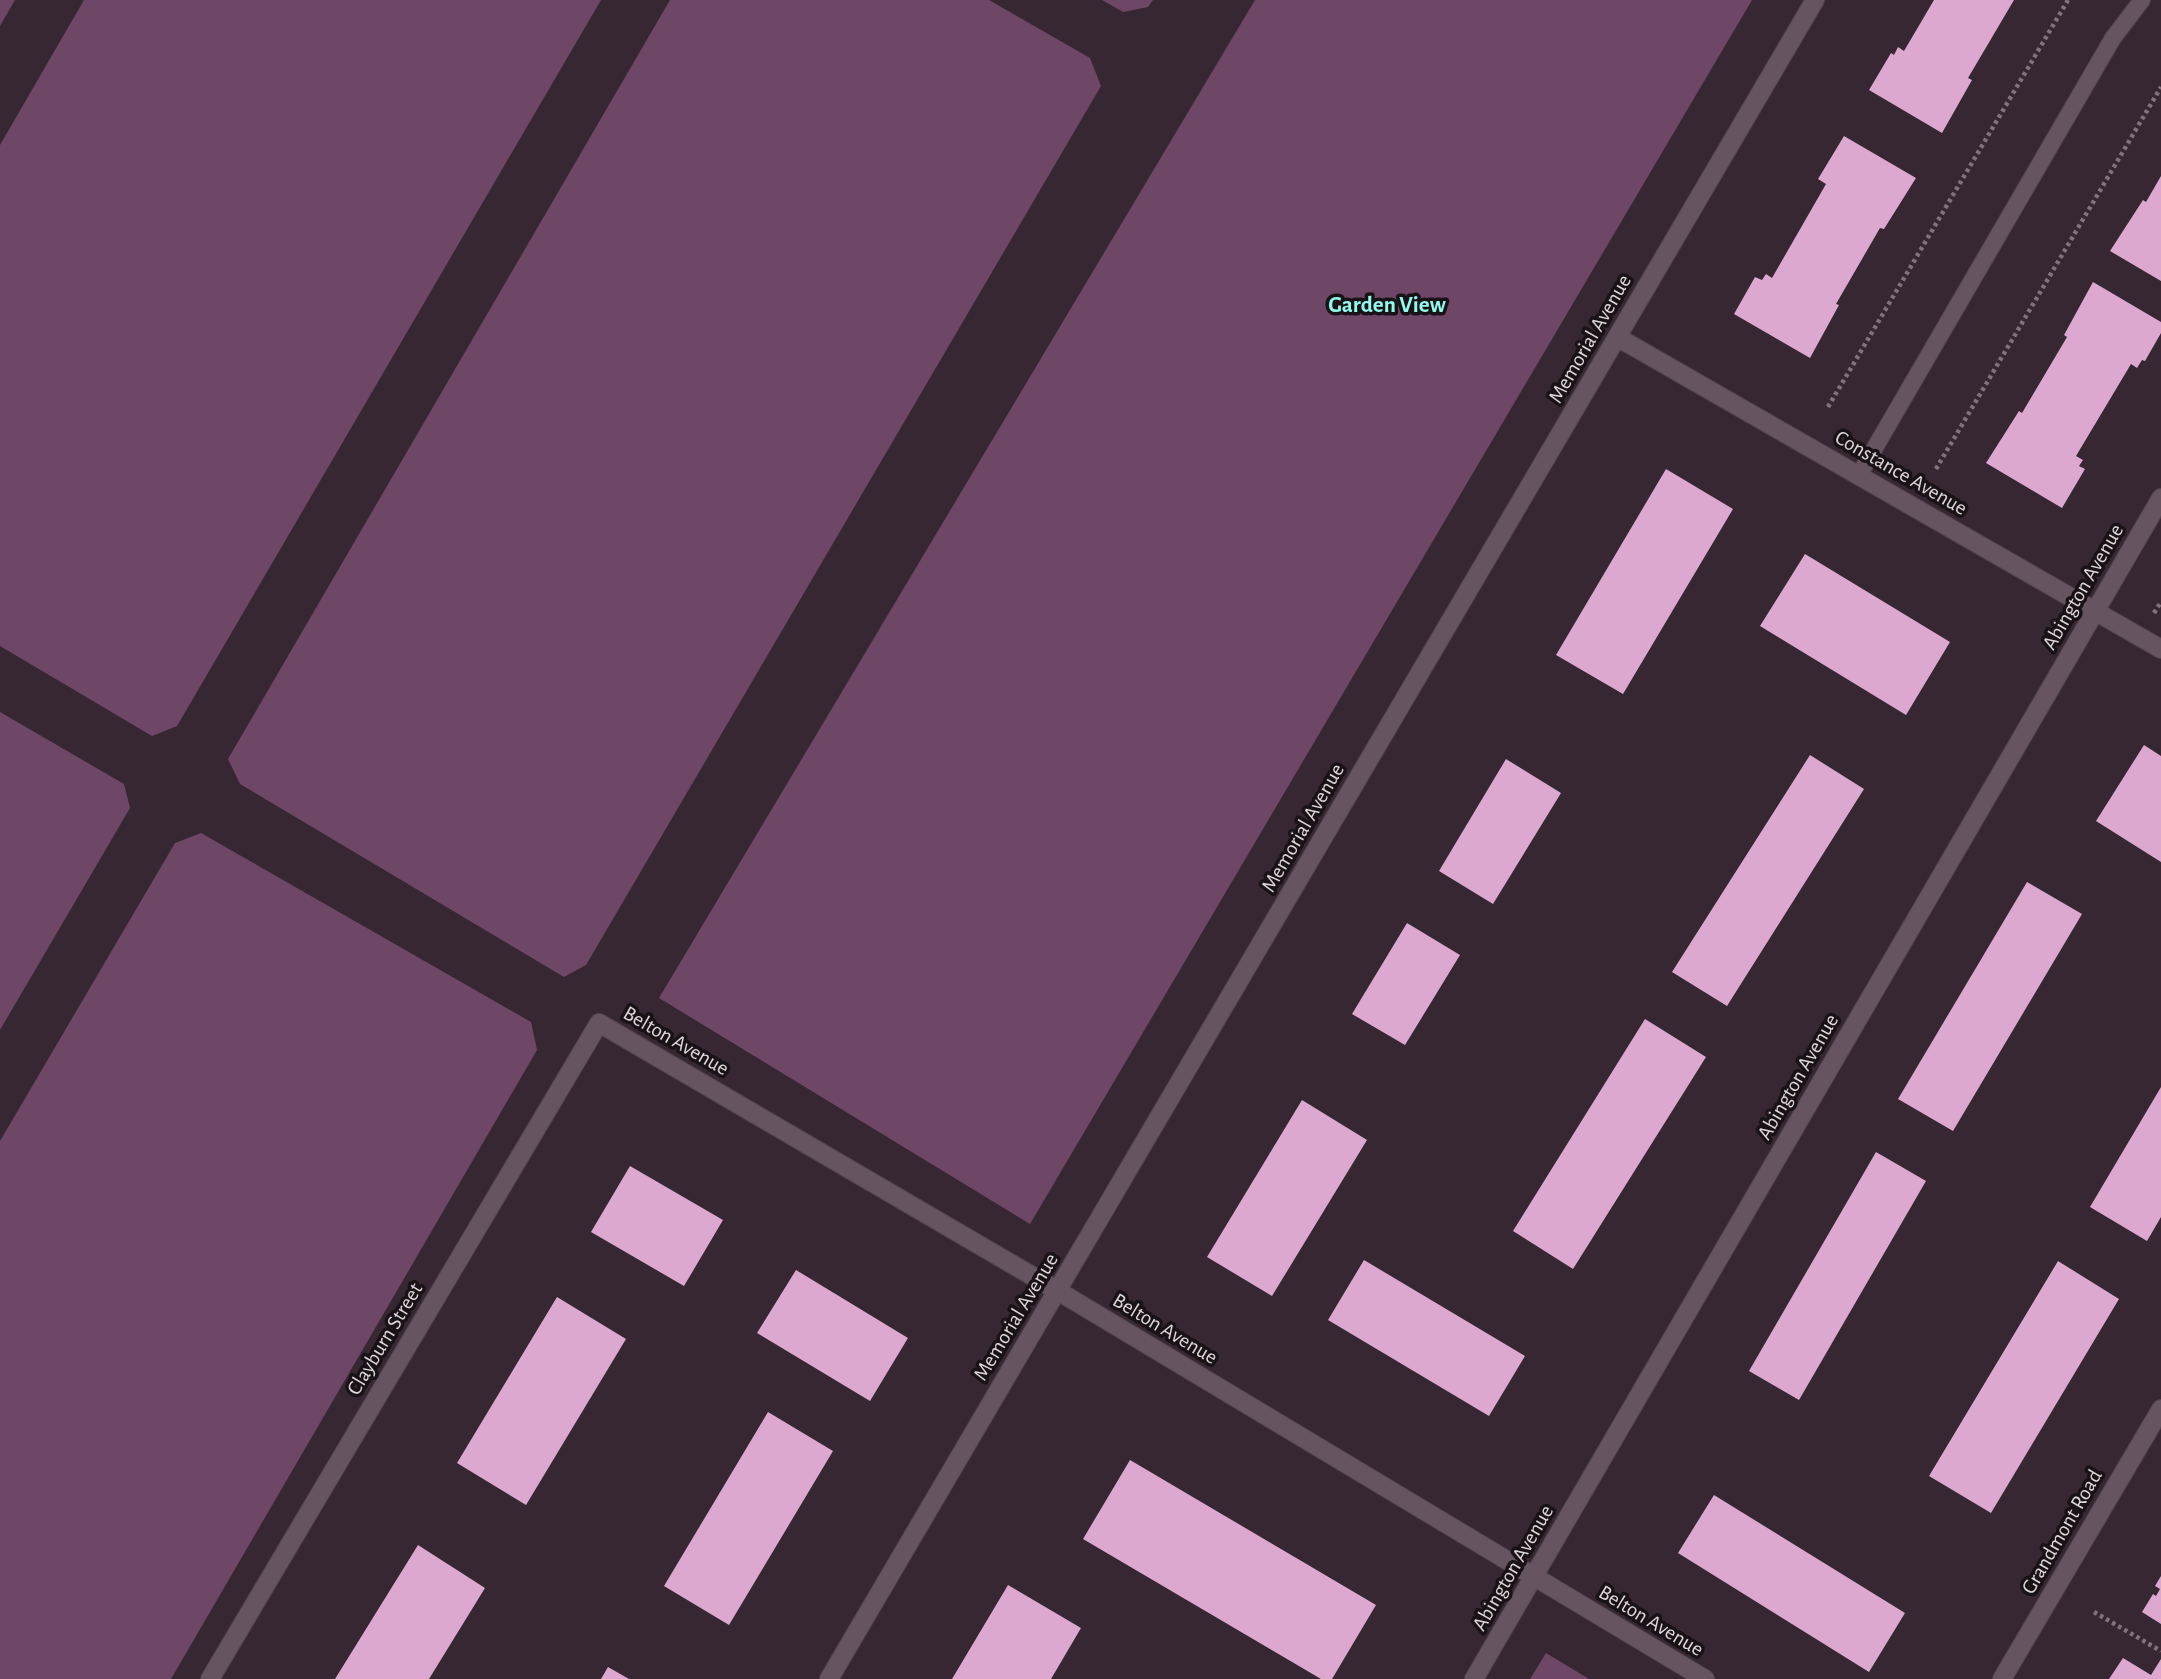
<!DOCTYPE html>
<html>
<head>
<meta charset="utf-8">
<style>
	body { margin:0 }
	canvas { display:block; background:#362732 }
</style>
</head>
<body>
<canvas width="2161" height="1679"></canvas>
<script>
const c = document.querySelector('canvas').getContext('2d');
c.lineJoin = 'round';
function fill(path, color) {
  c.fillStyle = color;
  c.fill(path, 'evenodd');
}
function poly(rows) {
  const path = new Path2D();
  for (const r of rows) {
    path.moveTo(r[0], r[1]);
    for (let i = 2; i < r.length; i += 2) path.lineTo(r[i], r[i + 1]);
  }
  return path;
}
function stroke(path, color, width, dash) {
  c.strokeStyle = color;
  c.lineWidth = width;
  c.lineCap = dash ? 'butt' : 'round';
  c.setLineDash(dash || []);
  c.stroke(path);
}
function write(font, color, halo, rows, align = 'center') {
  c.font = font + ' "Alegreya Sans",sans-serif';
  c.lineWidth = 7;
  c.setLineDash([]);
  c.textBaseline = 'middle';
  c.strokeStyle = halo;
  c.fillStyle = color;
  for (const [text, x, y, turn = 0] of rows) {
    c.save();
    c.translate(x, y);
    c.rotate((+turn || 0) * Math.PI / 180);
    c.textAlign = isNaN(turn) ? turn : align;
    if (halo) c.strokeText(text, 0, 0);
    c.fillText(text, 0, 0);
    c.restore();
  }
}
const green = poly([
	[0,0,15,0,0,26],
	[84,0,601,0,177,726,152,736,0,646,0,145],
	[670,0,989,0,1090,58,1101,86,586,965,564,977,240,784,228,759],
	[1102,0,1153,0,1148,7,1123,12],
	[1255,0,1752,0,1030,1224,659,998],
	[0,712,124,784,130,808,0,1030],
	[201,833,531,1022,537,1050,171,1679,0,1679,0,1141,175,843],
	[1546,1653,1589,1679,1530,1679]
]);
const building = poly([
	[1934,0,2014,0,1968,78,1972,80,1942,133,1869,90,1891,53,1894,55,1898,47,1904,51],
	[1844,136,1916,178,1884,229,1880,228,1836,304,1839,305,1810,358,1734,314,1755,277,1762,280,1766,274,1772,278,1826,184,1818,179],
	[2161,176,2161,281,2110,251,2143,200,2146,202],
	[2093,282,2161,322,2161,333,2145,361,2142,360,2137,368,2131,364,2076,456,2083,460,2079,466,2085,469,2062,508,1986,463,2019,411,2022,413,2067,337,2064,335],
	[1666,469,1733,509,1623,694,1556,655],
	[1805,554,1950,642,1906,715,1760,626],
	[2144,745,2161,756,2161,862,2096,821],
	[1810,755,1864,789,1727,1006,1672,972],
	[1506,759,1561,793,1493,904,1439,871],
	[2027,882,2082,914,1953,1131,1898,1099],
	[1407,923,1460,955,1405,1045,1352,1014],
	[1645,1019,1706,1057,1573,1269,1513,1231],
	[2161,1087,2161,1217,2147,1241,2090,1207],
	[1302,1100,1367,1140,1272,1296,1207,1257],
	[1876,1152,1926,1181,1799,1400,1749,1371],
	[630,1166,723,1220,684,1286,591,1232],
	[1364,1260,1525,1356,1489,1416,1328,1320],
	[2058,1261,2119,1299,1991,1513,1929,1476],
	[796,1270,908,1338,870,1401,757,1333],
	[557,1297,626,1339,526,1505,457,1463],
	[768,1412,833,1451,729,1625,664,1586],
	[1130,1460,1376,1605,1332,1679,1321,1679,1083,1539],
	[1714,1495,1905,1613,1869,1672,1678,1553],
	[418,1545,485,1588,429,1679,335,1679],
	[2161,1576,2161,1624,2142,1612,2153,1594,2156,1596,2160,1589,2155,1586],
	[1008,1585,1081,1628,1051,1679,952,1679],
	[2123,1658,2151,1675,2161,1659,2161,1679,2109,1679],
	[608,1667,629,1679,601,1679]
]);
const path = poly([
	[1828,407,2068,0],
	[1936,469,2161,87],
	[2154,613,2161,602],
	[2094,1612,2161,1651]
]);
const service = poly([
	[1859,475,2113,38,2142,0]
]);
const minor = poly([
	[1617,337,2161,649],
	[210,1679,599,1023,1058,1291,1705,1679],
	[829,1679,1815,0],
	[1474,1679,2161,498],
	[2002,1679,2161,1409]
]);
const streetNames = [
	["Memorial Avenue",1590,339,-60],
	["Constance Avenue",1901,473,30],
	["Abington Avenue",2083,587,-60],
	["Memorial Avenue",1303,828,-60],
	["Belton Avenue",676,1041,30],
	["Abington Avenue",1798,1077,-60],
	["Memorial Avenue",1016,1317,-59],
	["Belton Avenue",1165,1329,31],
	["Clayburn Street",385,1339,-59],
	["Grandmont Road",2062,1532,-60],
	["Abington Avenue",1513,1568,-60],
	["Belton Avenue",1651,1621,31]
];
const neighbourhoodNames = [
	["Garden View",1387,305]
];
fill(green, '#6e4666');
fill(building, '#dca8d0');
stroke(service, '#50434d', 18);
stroke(minor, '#50434d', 20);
stroke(path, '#80737d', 4.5, [3.5, 3.5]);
stroke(service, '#665561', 16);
stroke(minor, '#665561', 18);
write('21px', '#e0d6de', '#191217', streetNames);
write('bold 23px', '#91faec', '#191217', neighbourhoodNames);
</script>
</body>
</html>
